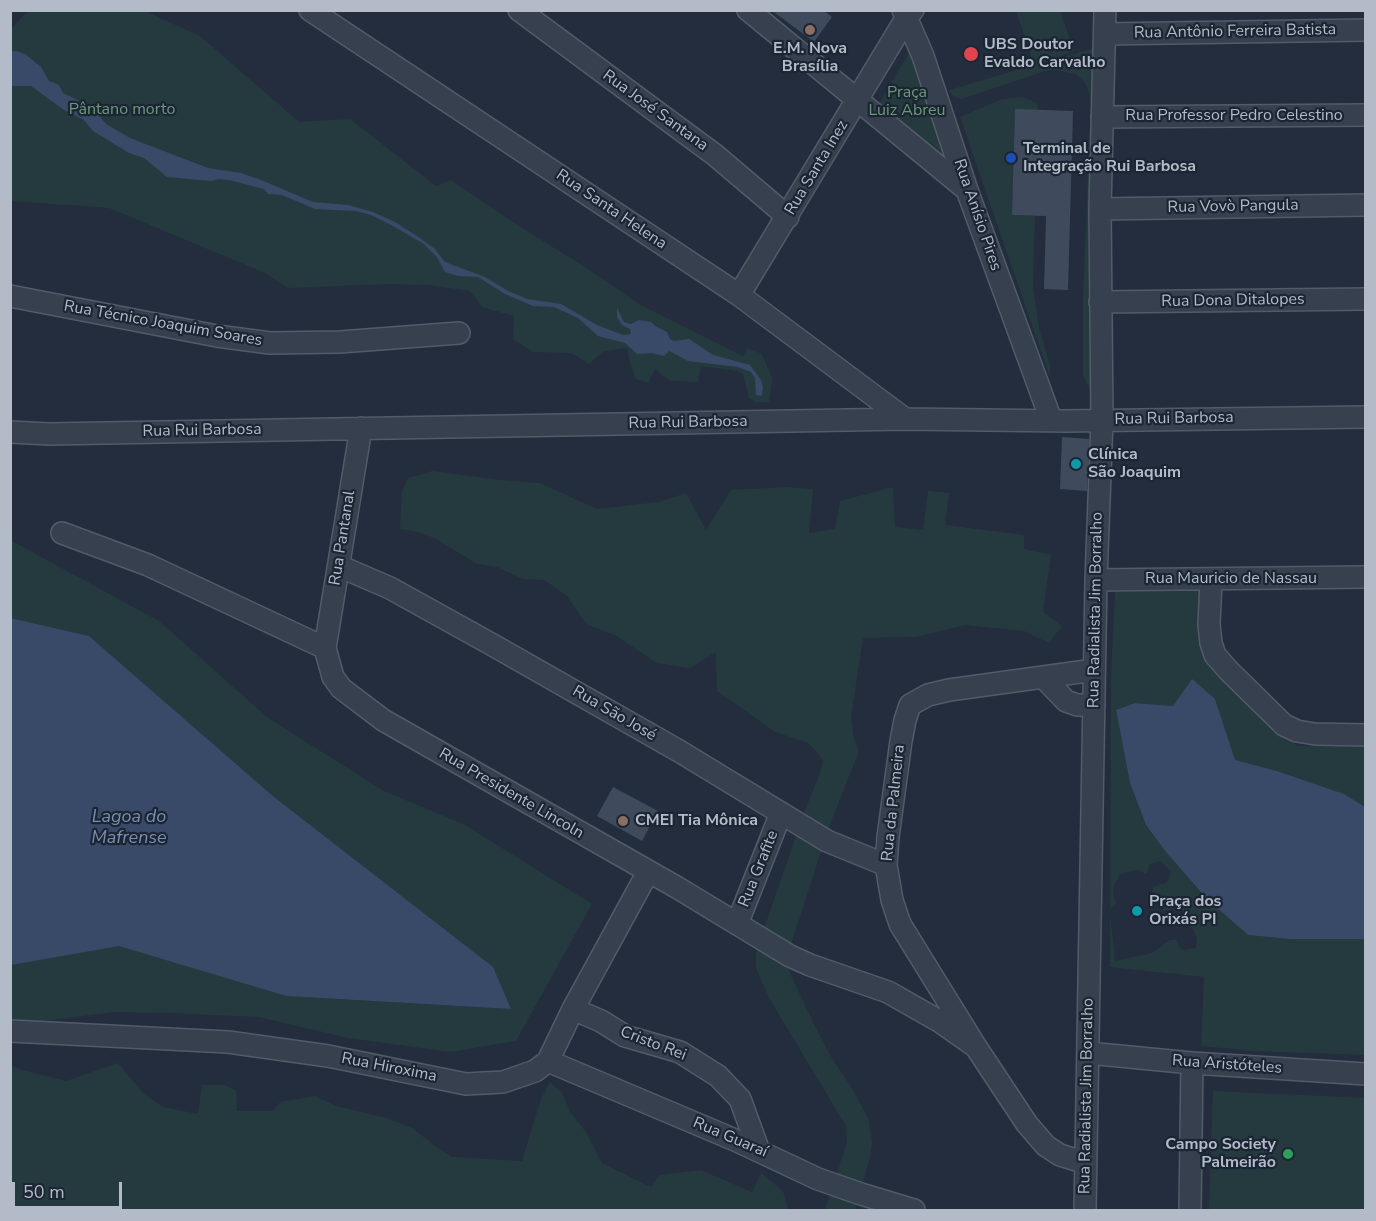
<!DOCTYPE html>
<html>
<head>
<meta charset="utf-8">
<style>
	body { margin:0 }
	#map { position:relative; width:1376px; height:1221px; overflow:hidden; background:#232d3e; font-family:"Nunito Sans",sans-serif }
	canvas { display:block }
	.frame { position:absolute; inset:0; border:12px solid #b3bbc9; pointer-events:none }
	.scale { position:absolute; left:12px; top:1182px; width:110px; height:27px; box-sizing:border-box; border:3px solid #b3bbc9; border-top:0; padding-left:8px; font-size:18px; line-height:21px; white-space:nowrap; color:#b3bbc9; -webkit-text-stroke:4px #1c2533; paint-order:stroke }
</style>
</head>
<body>
<div id="map">
<canvas width="1376" height="1221"></canvas>
<div class="frame"></div>
<div class="scale">50 m</div>
</div>
<script>
const c = document.querySelector('canvas').getContext('2d');
c.lineJoin = 'round';
function fill(path, color) {
  c.fillStyle = color;
  c.fill(path, 'evenodd');
}
function poly(rows) {
  const path = new Path2D();
  for (const r of rows) {
    path.moveTo(r[0], r[1]);
    for (let i = 2; i < r.length; i += 2) path.lineTo(r[i], r[i + 1]);
  }
  return path;
}
function stroke(path, color, width, dash) {
  c.strokeStyle = color;
  c.lineWidth = width;
  c.lineCap = dash ? 'butt' : 'round';
  c.setLineDash(dash || []);
  c.stroke(path);
}
function write(font, color, halo, rows, align = 'center') {
  c.font = font + ' "Nunito Sans",sans-serif';
  c.lineWidth = 4.5;
  c.setLineDash([]);
  c.textBaseline = 'middle';
  c.strokeStyle = halo;
  c.fillStyle = color;
  for (const [text, x, y, turn = 0] of rows) {
    c.save();
    c.translate(x, y);
    c.rotate((+turn || 0) * Math.PI / 180);
    c.textAlign = isNaN(turn) ? turn : align;
    if (halo) c.strokeText(text, 0, 0);
    c.fillText(text, 0, 0);
    c.restore();
  }
}
const green = poly([
	[143,10,200,36,299,122,350,119,436,186,451,180,508,219,588,269,639,304,743,356,748,348,762,354,772,378,769,402,756,402,749,398,743,374,737,371,701,366,698,382,670,381,655,369,648,383,636,379,630,363,627,348,604,351,589,364,571,353,533,352,513,339,514,316,482,307,470,291,429,285,389,284,288,288,265,273,109,208,11,201,10,31,27,11],
	[1016,11,1060,11,1074,51,1039,64,1102,46,1093,396,1083,376,1083,295,1091,103,1088,88,1083,80,1075,74,1057,70,1045,71,961,99,953,96,949,90,1034,65],
	[912,47,950,166,877,108],
	[1023,97,1036,103,1039,110,1015,110,1012,215,1035,216,1033,287,1039,328,1050,365,1050,377,960,117,1002,99],
	[432,471,501,480,540,483,597,509,659,502,686,493,706,530,731,490,786,487,813,489,809,533,835,529,840,501,893,487,895,527,923,530,928,491,949,493,945,525,1024,535,1024,549,1051,555,1043,612,1062,626,1049,643,1024,631,965,625,916,637,863,638,851,717,854,739,859,751,829,827,793,938,787,962,791,976,815,1026,830,1055,853,1090,869,1120,872,1143,870,1157,855,1210,825,1210,847,1142,846,1126,769,998,756,968,756,954,767,920,805,810,820,774,823,762,818,753,808,743,775,732,717,691,716,652,690,668,657,663,615,635,586,624,567,596,544,580,523,579,497,567,477,564,436,539,419,532,400,529,402,491,408,478],
	[10,540,159,621,268,718,384,791,465,825,592,904,516,1041,451,1052,348,1038,259,1017,170,1013,114,1012,28,1023,11,1022,11,965,119,945,286,996,510,1009,274,797,89,636,11,618],
	[1205,591,1204,651,1297,746,1365,747,1365,807,1343,794,1277,771,1234,760,1215,699,1173,706,1135,703,1116,710,1130,783,1146,825,1166,852,1207,899,1248,935,1290,939,1365,939,1365,1055,1252,1051,1201,1046,1204,977,1110,967,1111,675,1115,592],
	[1161,861,1170,871,1169,879,1166,883,1153,887,1152,896,1163,907,1163,911,1171,909,1183,910,1188,925,1193,930,1197,938,1196,948,1184,950,1180,948,1176,940,1170,940,1152,953,1115,961,1110,913,1111,908,1116,903,1113,894,1114,885,1120,875,1127,872,1138,870,1146,874,1150,864],
	[118,1063,143,1093,163,1107,198,1114,202,1085,225,1085,236,1091,237,1111,273,1111,280,1102,315,1096,336,1106,387,1118,412,1128,438,1148,452,1157,522,1161,541,1099,550,1082,562,1093,570,1112,586,1132,602,1163,651,1187,660,1175,701,1170,752,1192,761,1173,783,1191,788,1210,11,1210,11,1065,18,1069,66,1081],
	[1213,1091,1365,1098,1365,1210,1209,1210]
]);
const water = poly([
	[17,51,25,54,41,67,49,81,59,85,63,93,76,99,85,107,94,110,106,124,130,138,208,168,241,173,261,180,313,202,348,205,373,212,395,222,417,236,435,249,444,261,450,264,485,277,508,291,527,299,561,304,597,325,623,335,631,334,630,329,622,325,617,317,617,308,624,322,631,324,639,320,651,322,657,327,667,332,670,339,674,341,689,339,713,355,750,365,761,380,763,387,762,396,756,395,755,378,751,372,738,367,688,361,669,351,664,356,652,353,637,354,625,343,598,336,578,318,554,307,533,306,505,294,478,277,458,276,445,272,437,257,424,244,391,225,371,215,356,211,315,209,282,195,268,194,264,189,229,180,219,179,212,181,167,177,144,158,129,153,93,131,84,120,64,110,31,86,11,86,11,51],
	[11,618,89,636,274,797,493,967,511,1009,286,996,119,946,11,965],
	[1192,679,1215,699,1235,760,1277,771,1344,794,1365,807,1365,939,1290,939,1248,935,1207,899,1166,852,1146,825,1130,783,1116,710,1135,703,1173,706]
]);
const building = poly([
	[771,10,823,10,832,17,814,42],
	[1015,109,1073,111,1068,290,1044,289,1046,216,1012,215],
	[1062,437,1089,439,1087,491,1060,489],
	[613,787,658,811,642,841,597,816]
]);
const minor = poly([
	[310,10,739,295,905,419],
	[519,10,715,155,788,217],
	[748,10,967,190],
	[903,10,923,56,967,190,1051,420],
	[1105,34,1366,30],
	[1102,117,1366,115],
	[1100,209,1366,205],
	[739,295,907,17,913,10],
	[10,296,217,336,270,343,340,342,459,333],
	[1100,302,1366,299],
	[361,428,325,648,333,677,341,688,383,720,678,888,790,956,810,965,888,992,939,1021,976,1047],
	[10,432,49,434,905,419,1066,421,1366,417],
	[62,533,148,565,325,648],
	[339,566,390,588,491,644,679,751,827,841,886,865],
	[1096,580,1366,577],
	[1211,580,1209,625,1211,643,1215,655,1228,670,1284,725,1297,731,1315,734,1366,735],
	[1043,677,1066,701,1077,705,1094,705],
	[737,924,781,813],
	[573,1009,601,1021,625,1036,680,1052,718,1076,740,1099,759,1151],
	[10,1031,228,1042,328,1056,466,1084,503,1082,535,1071,548,1061,573,1009,648,872],
	[1088,1053,1192,1063,1366,1074],
	[548,1061,735,1140,818,1179,861,1194,914,1210],
	[1086,1163,1060,1155,1046,1146,1027,1124,976,1047,900,924,892,900,886,865,888,837,901,741,905,720,910,705,928,695,949,690,1094,670],
	[1085,1210,1096,580,1102,420,1100,209,1105,10],
	[1190,1210,1192,1063]
]);
const markers = [
	[810,30,6,"#8d6e63"],
	[971,54,8,"#e0444e"],
	[1011,158,6,"#1a4fb4"],
	[1076,464,6,"#0f9aa8"],
	[623,821,6,"#8d6e63"],
	[1137,911,6,"#0f9aa8"],
	[1288,1154,6,"#2e9e5b"]
];
const streetNames = [
	["Rua Antônio Ferreira Batista",1235,32,-1],
	["Rua José Santana",655,111,36],
	["Rua Professor Pedro Celestino",1234,116],
	["Rua Santa Inez",817,168,-59],
	["Rua Vovò Pangula",1233,207,-1],
	["Rua Santa Helena",611,210,34],
	["Rua Anísio Pires",977,215,71],
	["Rua Dona Ditalopes",1233,301,-1],
	["Rua Técnico Joaquim Soares",163,324,10],
	["Rua Rui Barbosa",1174,419,-1],
	["Rua Rui Barbosa",688,423,-1],
	["Rua Rui Barbosa",202,431,-1],
	["Rua Pantanal",343,538,-81],
	["Rua Mauricio de Nassau",1231,579],
	["Rua Radialista Jim Borralho",1096,610,-89],
	["Rua São José",614,714,30],
	["Rua Presidente Lincoln",511,794,30],
	["Rua da Palmeira",894,803,-84],
	["Rua Grafite",759,869,-68],
	["Cristo Rei",653,1044,21],
	["Rua Aristóteles",1227,1065,4],
	["Rua Hiroxima",389,1068,11],
	["Rua Radialista Jim Borralho",1087,1096,-89],
	["Rua Guaraí",730,1138,23]
];
const poiNames = [
	["UBS Doutor",984,45],
	["Evaldo Carvalho",984,63],
	["E.M. Nova",810,49,"center"],
	["Brasília",810,67,"center"],
	["Terminal de",1023,149],
	["Integração Rui Barbosa",1023,167],
	["Clínica",1088,455],
	["São Joaquim",1088,473],
	["CMEI Tia Mônica",635,821],
	["Praça dos",1149,902],
	["Orixás PI",1149,920],
	["Campo Society",1276,1145,"right"],
	["Palmeirão",1276,1163,"right"]
];
const parkNames = [
	["Praça",907,93],
	["Luiz Abreu",907,111],
	["Pântano morto",122,110]
];
const waterNames = [
	["Lagoa do",129,818],
	["Mafrense",129,839]
];
fill(green, '#253a3f');
fill(water, '#384a67');
fill(building, '#3f4b5d');
stroke(minor, '#525b69', 24);
stroke(minor, '#37404e', 21);
for (const [x, y, r, color] of markers) {
  const dot = new Path2D();
  dot.arc(x, y, r, 0, 2 * Math.PI);
  c.fillStyle = color;
  c.fill(dot);
  stroke(dot, '#1c2533', 2);
}
write('16px', '#b3bbc9', '#1c2533', streetNames);
write('bold 16px', '#b3bbc9', '#1c2533', poiNames, 'left');
write('16px', '#6a9a77', '#1c2533', parkNames);
write('italic 18px', '#7b8fb1', '#1c2533', waterNames);
</script>
</body>
</html>
